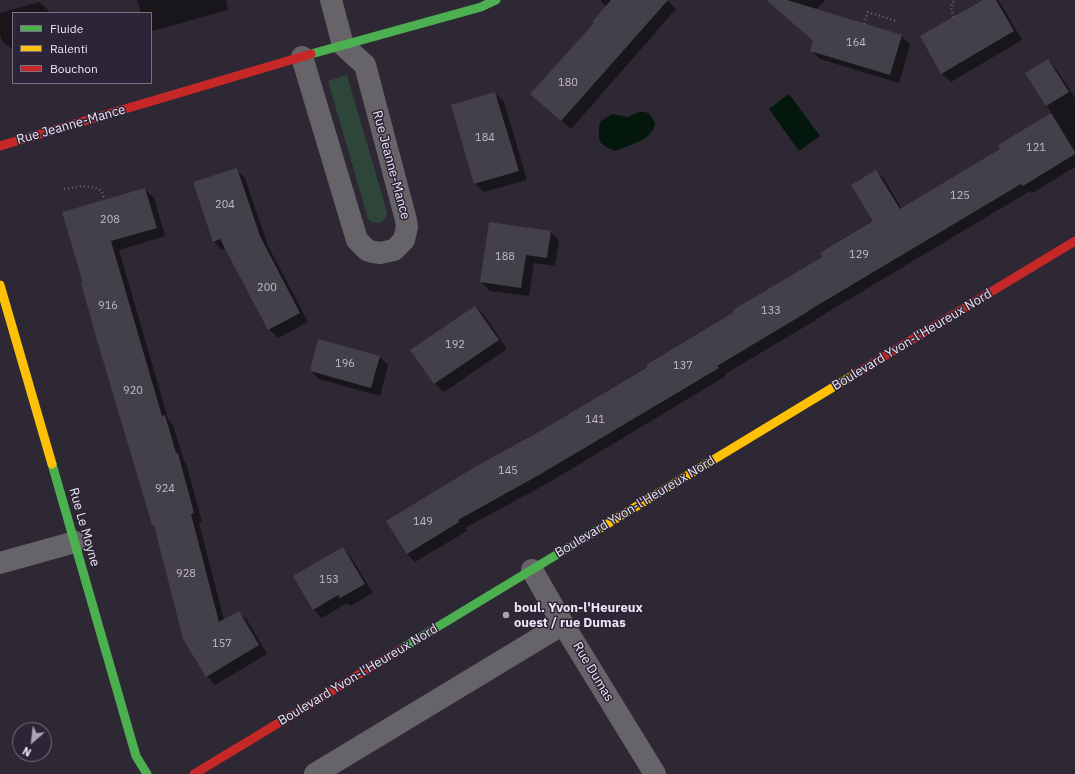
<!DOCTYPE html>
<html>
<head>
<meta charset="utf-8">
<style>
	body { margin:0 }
	#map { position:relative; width:1075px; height:774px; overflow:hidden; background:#2d2833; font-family:"IBM Plex Sans",sans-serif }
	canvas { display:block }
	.legend { position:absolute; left:12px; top:12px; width:140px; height:72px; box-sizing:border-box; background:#2c2437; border:1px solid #787282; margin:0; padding:5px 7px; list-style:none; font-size:12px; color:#ebe6f3 }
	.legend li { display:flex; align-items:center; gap:8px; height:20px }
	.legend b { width:20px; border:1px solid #787282 }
	.north { position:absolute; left:12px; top:722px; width:40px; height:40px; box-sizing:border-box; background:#2c2437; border:1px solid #787282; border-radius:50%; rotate:208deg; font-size:11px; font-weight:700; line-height:16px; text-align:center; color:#ebe6f3 }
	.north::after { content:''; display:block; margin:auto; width:14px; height:18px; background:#a8a4b0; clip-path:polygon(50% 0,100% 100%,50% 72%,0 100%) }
</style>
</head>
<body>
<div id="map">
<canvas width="1075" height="774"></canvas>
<ul class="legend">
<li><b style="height:5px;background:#4caf50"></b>Fluide</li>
<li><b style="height:5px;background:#ffc107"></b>Ralenti</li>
<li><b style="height:5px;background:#c62828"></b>Bouchon</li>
</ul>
<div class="north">N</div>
</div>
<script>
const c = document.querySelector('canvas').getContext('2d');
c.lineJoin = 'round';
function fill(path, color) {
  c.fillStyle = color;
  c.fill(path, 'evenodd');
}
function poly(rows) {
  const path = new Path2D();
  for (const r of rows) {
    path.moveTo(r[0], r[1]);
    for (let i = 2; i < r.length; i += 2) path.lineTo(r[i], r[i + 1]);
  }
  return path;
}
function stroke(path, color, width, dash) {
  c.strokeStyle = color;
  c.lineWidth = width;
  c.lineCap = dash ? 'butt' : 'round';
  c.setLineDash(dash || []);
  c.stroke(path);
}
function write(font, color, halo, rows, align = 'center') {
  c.font = font + ' "IBM Plex Sans",sans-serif';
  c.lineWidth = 3;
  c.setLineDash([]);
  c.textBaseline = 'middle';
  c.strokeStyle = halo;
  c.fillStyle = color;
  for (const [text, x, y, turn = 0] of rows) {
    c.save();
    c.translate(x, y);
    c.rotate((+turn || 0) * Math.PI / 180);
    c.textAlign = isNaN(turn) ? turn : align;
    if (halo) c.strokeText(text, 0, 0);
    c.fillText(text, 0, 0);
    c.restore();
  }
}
const green = poly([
	[347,75,387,212,386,217,381,223,371,222,368,219,328,81]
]);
const water = poly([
	[789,94,820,136,799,151,769,109],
	[639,112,645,112,650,114,654,121,655,124,653,130,647,137,638,142,615,151,608,148,602,144,599,139,599,127,601,121,612,114,628,117]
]);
const shadow = poly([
	[137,0,226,0,228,10,152,31,151,29,151,13,141,13],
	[602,0,667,0,676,9,571,129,540,102,606,7,601,1],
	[766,0,825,0,816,10,902,36,910,45,899,83,820,59,811,50,814,42],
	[984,0,997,0,1001,4,1022,40,951,82,942,73],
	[39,2,48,10,49,13,13,13,13,55,12,49,2,41,0,35,0,13],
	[1048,60,1056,69,1075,98,1075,167,1032,193,1030,191,816,319,816,320,725,374,726,376,548,483,465,528,467,531,415,562,407,554,544,430,649,367,824,257,874,221,875,171,884,179,902,209,1001,150,999,145,1052,114,1027,74],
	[495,93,504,102,527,180,484,192,475,184,452,106],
	[236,169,245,178,268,246,308,322,278,338,269,329,226,248,222,250,214,241],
	[145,189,154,198,165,236,119,250,168,419,173,425,184,461,186,463,202,522,199,523,224,620,238,612,247,620,267,654,215,685,207,676,155,528,153,525,63,212],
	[551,232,559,241,555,266,534,263,529,296,490,291,481,282],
	[475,307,484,315,507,349,444,392,435,384,412,350],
	[380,357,388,365,380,396,319,379,311,371],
	[343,548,351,557,373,593,350,606,347,603,322,618,313,609]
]);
const building = poly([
	[611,0,668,0,561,121,530,94,594,23,592,22],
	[766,0,787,0,902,35,890,75,810,51,813,41],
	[983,0,996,0,1014,31,941,74,920,36],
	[1048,59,1069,92,1046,106,1025,73],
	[495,92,519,171,474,184,451,105],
	[1051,113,1075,152,1075,154,1023,186,1021,184,808,311,809,311,717,366,719,368,539,475,458,520,459,522,407,554,386,521,475,467,544,429,648,367,646,365,734,312,733,310,822,257,820,253,873,221,851,185,876,170,900,209,1000,149,998,145],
	[237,168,260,236,300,313,268,330,220,239,213,242,193,182],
	[145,188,157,228,111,241,162,416,165,415,176,453,178,453,194,513,191,514,219,622,239,611,259,645,206,677,183,639,154,525,152,525,97,340,81,283,83,283,62,212],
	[489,222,551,231,547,258,526,255,521,288,480,282],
	[475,306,499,340,434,384,410,350],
	[318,339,380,356,371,388,310,371],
	[343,547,365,584,340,598,338,595,313,610,293,576]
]);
const path = poly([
	[954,17,951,10,952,3,956,0],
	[864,24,868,12,896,21],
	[64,189,83,186,92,187,98,189,102,192,104,199]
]);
const street = poly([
	[302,57,357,240,367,250,373,252,380,253,394,250,404,240,407,227,406,220,365,65,343,45,331,0],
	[0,563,75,542],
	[532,570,563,624,655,774],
	[315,774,563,624]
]);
const fast = poly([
	[311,54,481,7,496,0],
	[52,464,136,756,147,774],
	[401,649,599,529]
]);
const slow = poly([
	[0,285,52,464],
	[599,529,855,374]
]);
const jam = poly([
	[0,146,311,54],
	[855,374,1075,241],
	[194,774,401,649]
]);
const markers = [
	[506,615,4,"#a8a4b0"]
];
const numberNames = [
	["164",856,43],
	["180",568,83],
	["184",485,138],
	["121",1036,148],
	["125",960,196],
	["204",225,205],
	["208",110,220],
	["129",859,255],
	["188",505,257],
	["200",267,288],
	["916",108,306],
	["133",771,311],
	["192",455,345],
	["196",345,364],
	["137",683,366],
	["920",133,391],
	["141",595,420],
	["145",508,471],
	["924",165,489],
	["149",423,522],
	["928",186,574],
	["153",329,580],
	["157",222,644]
];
const streetNames = [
	["Rue Jeanne-Mance",71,125,-16],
	["Rue Jeanne-Mance",391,165,75],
	["Boulevard Yvon-l'Heureux Nord",912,340,-31],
	["Boulevard Yvon-l'Heureux Nord",635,507,-31],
	["Rue Le Moyne",84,527,74],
	["Rue Dumas",593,672,59],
	["Boulevard Yvon-l'Heureux Nord",358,675,-31]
];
const poiNames = [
	["boul. Yvon-l'Heureux",514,608],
	["ouest / rue Dumas",514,623]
];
fill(green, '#2e4539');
fill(water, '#04170c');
fill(shadow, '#0007');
fill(building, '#444049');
stroke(path, '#68656a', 2.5, [1, 3]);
stroke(street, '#676469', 22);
stroke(fast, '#4caf50', 9);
stroke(slow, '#ffc107', 9);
stroke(jam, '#c62828', 9);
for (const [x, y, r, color] of markers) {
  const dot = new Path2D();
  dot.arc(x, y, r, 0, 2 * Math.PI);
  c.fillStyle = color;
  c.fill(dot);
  stroke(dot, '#2c2437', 1.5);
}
write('11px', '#c1bcc8', null, numberNames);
write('13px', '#ebe6f3', '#2c2437', streetNames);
write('bold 13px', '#ebe6f3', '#2c2437', poiNames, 'left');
</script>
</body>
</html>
